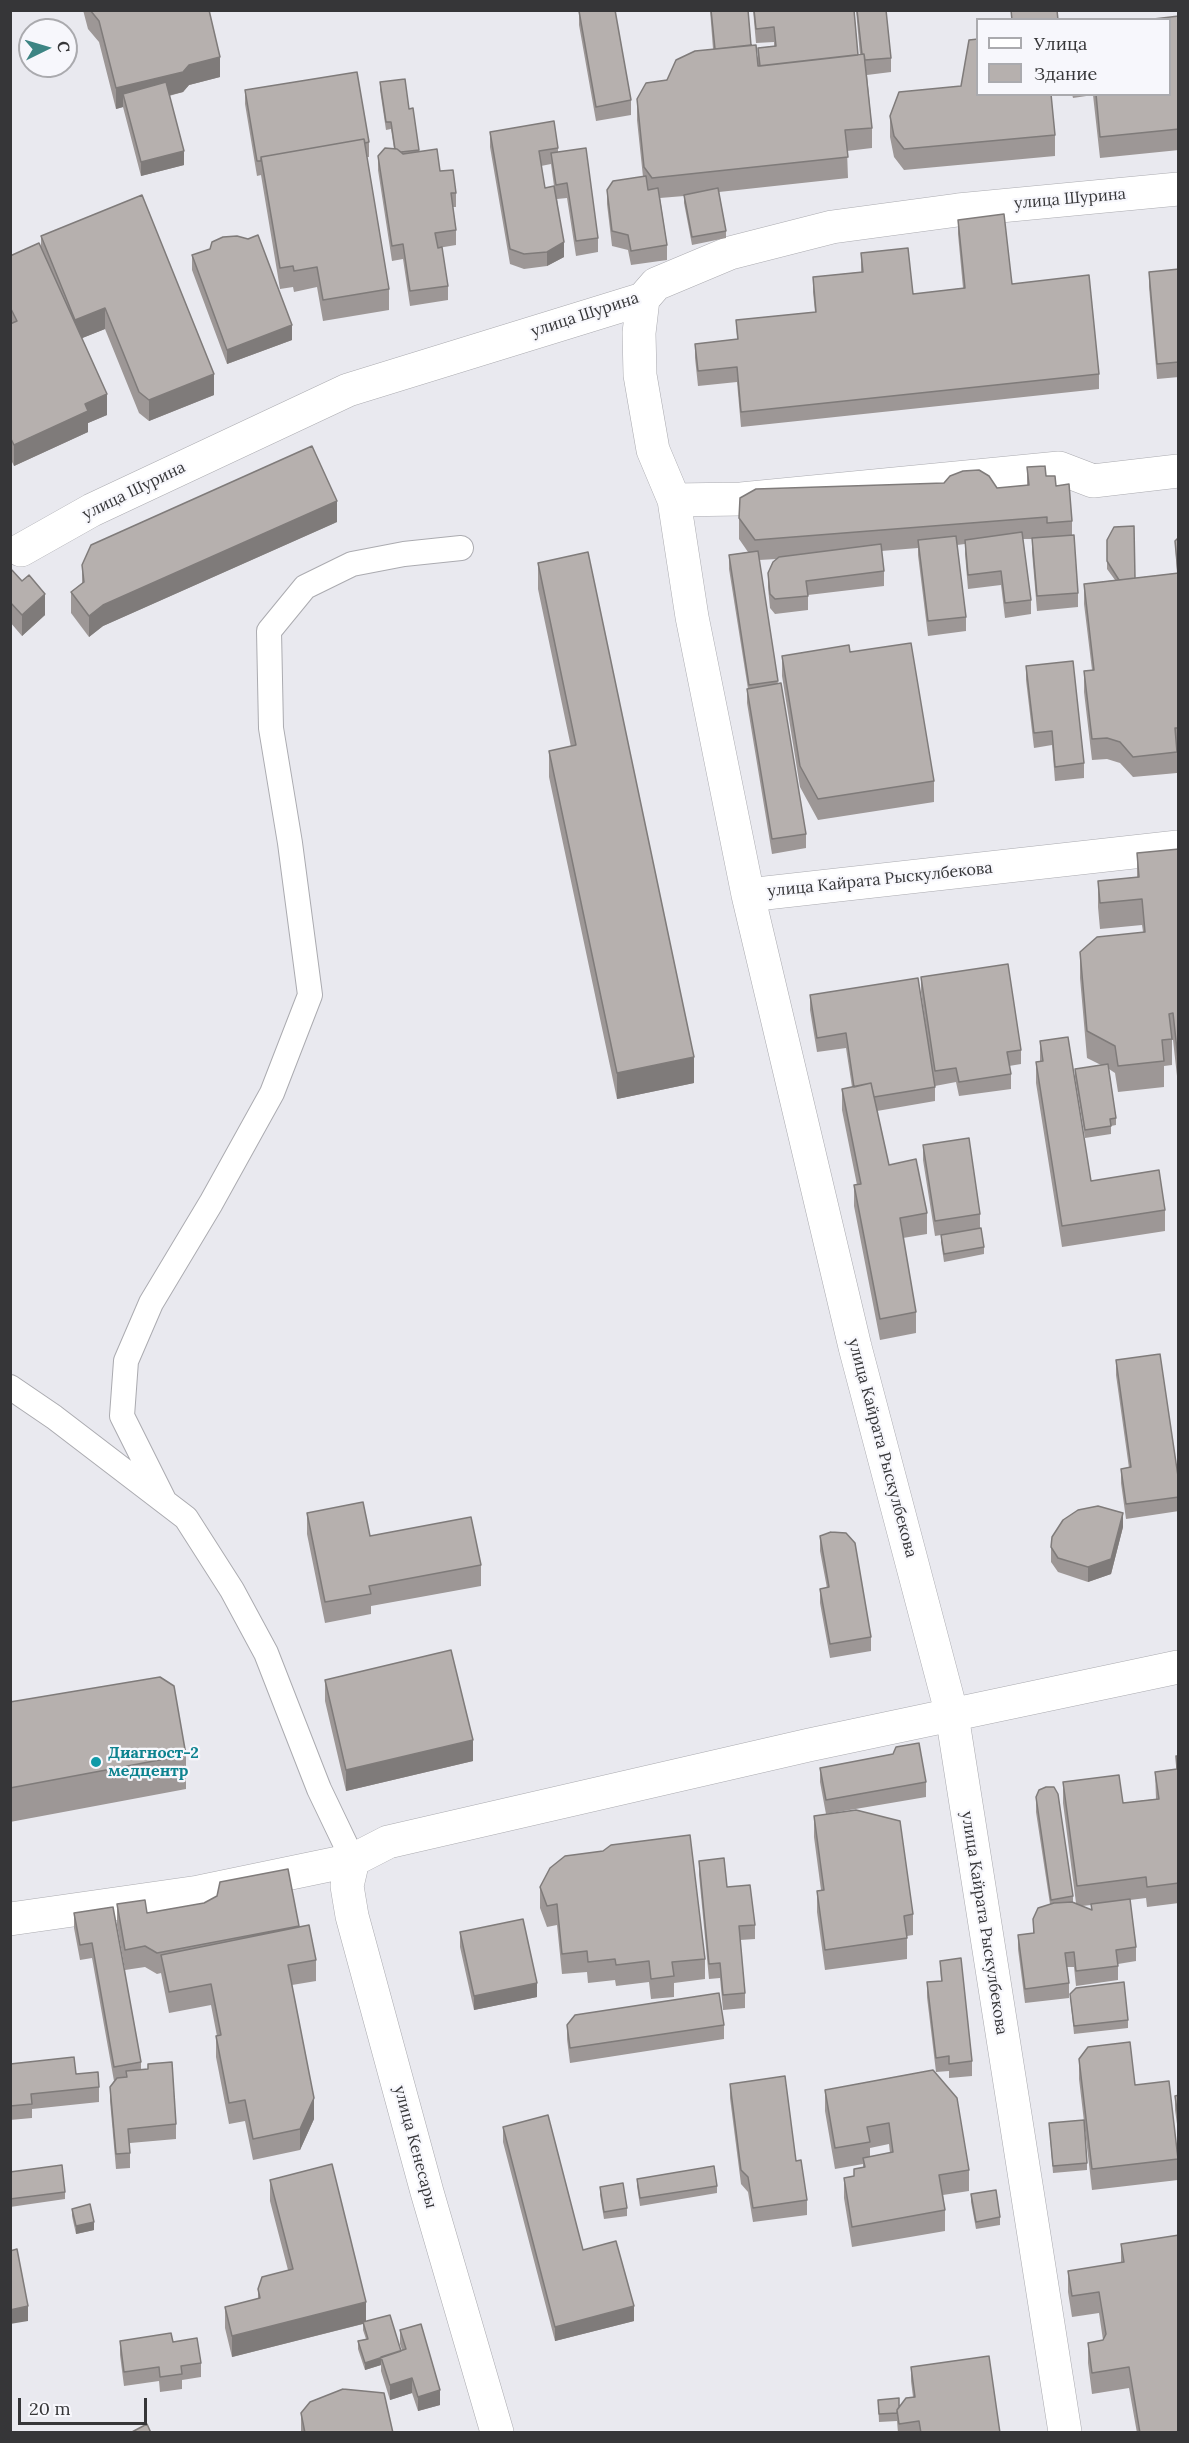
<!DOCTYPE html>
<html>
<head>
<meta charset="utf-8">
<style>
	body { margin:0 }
	#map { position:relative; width:1189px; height:2443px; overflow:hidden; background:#e9e9ef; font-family:Lora,serif }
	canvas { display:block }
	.frame { position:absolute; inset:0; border:12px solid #363638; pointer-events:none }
	.legend { position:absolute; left:976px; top:18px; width:195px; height:78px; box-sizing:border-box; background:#f7f7fc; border:2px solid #aaaaae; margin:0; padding:8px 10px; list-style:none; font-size:18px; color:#363638 }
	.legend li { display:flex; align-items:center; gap:12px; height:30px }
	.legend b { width:30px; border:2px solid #aaaaae }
	.north { position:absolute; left:18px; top:18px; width:60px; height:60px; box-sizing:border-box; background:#f7f7fc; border:2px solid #aaaaae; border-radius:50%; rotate:85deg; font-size:16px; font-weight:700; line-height:24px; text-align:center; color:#363638 }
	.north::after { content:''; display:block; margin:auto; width:21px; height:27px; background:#3d8584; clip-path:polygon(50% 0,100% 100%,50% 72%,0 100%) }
	.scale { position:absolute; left:18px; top:2398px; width:129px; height:27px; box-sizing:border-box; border:3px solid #363638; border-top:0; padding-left:8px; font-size:18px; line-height:21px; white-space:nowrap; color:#363638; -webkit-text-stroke:4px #f7f7fc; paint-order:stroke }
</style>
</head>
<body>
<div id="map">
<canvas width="1189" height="2443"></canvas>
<div class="frame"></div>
<ul class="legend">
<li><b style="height:8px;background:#fff"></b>Улица</li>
<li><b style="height:16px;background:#b6b0ae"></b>Здание</li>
</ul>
<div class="north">С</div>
<div class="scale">20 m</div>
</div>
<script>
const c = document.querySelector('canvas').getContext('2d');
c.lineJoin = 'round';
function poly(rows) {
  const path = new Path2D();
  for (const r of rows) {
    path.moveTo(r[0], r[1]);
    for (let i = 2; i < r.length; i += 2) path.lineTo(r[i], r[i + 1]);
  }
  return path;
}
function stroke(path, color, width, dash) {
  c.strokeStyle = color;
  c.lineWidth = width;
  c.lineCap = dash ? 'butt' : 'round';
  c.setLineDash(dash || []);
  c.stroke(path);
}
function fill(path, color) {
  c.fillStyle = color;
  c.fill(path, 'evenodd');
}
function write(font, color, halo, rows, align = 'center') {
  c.font = font + ' Lora,serif';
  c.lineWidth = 4.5;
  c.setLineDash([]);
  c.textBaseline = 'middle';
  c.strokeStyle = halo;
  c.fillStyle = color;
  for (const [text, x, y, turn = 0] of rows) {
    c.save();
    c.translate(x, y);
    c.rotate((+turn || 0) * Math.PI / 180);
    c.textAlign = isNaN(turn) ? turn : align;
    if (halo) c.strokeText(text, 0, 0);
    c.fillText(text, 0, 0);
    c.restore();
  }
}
const lane = poly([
	[10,1387,54,1417,186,1518,232,1590,266,1653,319,1789,353,1860],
	[165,1502,122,1416,126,1361,151,1303,211,1203,272,1093,310,995,290,843,271,728,269,631,305,587,352,564,404,554,461,548]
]);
const street = poly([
	[643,299,639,333,640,375,653,450,674,500,692,617,748,895,855,1347,952,1715,1065,2432],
	[674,500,741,499,1059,468,1093,481,1178,471],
	[21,550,92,510,348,390,643,299,656,284,730,253,832,227,958,210,1178,189],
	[748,895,1178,847],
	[353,1860,347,1886,352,1916,427,2192,497,2432],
	[10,1919,199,1892,353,1860,388,1842,809,1745,1178,1667]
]);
const wall = poly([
	[83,10,209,10,220,77,189,85,183,92,169,96,184,165,141,176,123,107,116,109,99,42,88,29],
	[710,10,748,10,751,45,758,66,758,48,774,46,774,42,756,43,753,10,854,10,858,55,860,55,856,10,886,10,891,58,891,72,867,75,872,128,872,148,847,151,848,178,719,192,726,231,726,238,692,245,684,203,684,196,660,198,667,245,667,260,631,265,628,250,612,246,607,204,607,190,643,177,637,120,637,99,713,49],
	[579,11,631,100,631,115,596,121,579,25],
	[1179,16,1179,150,1100,158,1093,95,1073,98,1072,94,1170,94],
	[380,82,409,109,413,108,419,151,440,171,456,193,456,207,453,207,456,230,456,245,438,248,448,286,448,300,410,306,403,259,392,261,378,170,378,156,394,149,391,129,386,130,380,90],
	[961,86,1055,135,1055,156,904,170,894,157,890,137,890,116],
	[245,90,369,142,369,157,367,157,389,289,389,310,323,321,317,287,294,292,293,287,280,289,261,175,257,176,245,104],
	[490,132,558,148,558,152,598,238,598,252,576,256,567,198,557,199,564,257,547,266,524,269,510,264,490,147],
	[551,164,554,186,545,188,541,166],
	[958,220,1012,284,1099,374,1099,389,741,427,737,382,698,386,695,358,695,344,737,339,736,320,815,312,813,292,813,277,861,272,861,253,913,294,963,288,958,234],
	[41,236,214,395,149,421,139,413,105,329,82,338,107,415,88,423,88,432,14,466,10,458,10,256,41,248],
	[192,255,292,340,227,364,192,270],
	[1179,269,1179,377,1157,379,1149,287,1149,272],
	[1027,467,1046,476,1056,486,1072,521,1072,535,1078,593,1078,607,1037,611,1032,552,1032,539,1023,539,1031,600,1031,614,1005,618,1001,585,968,589,965,554,965,544,957,545,966,617,966,631,928,636,918,555,918,548,881,551,884,571,884,586,808,595,808,610,775,614,770,608,768,587,768,573,777,559,759,560,778,684,806,834,806,848,772,854,747,703,747,689,748,689,729,569,729,555,748,552,739,539,739,518,997,488,1027,485],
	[337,522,103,626,89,637,71,613,71,592,82,583,82,565],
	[1179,537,1179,748,1177,749,1177,773,1133,777,1120,763,1107,759,1092,760,1084,692,1084,671,1092,670,1084,604,1084,584,1115,580,1107,569,1107,540,1135,578,1177,573,1175,541],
	[538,563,694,1083,617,1099,549,777,549,751,571,747,538,589],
	[10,568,45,615,22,636,10,622],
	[850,652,934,781,934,802,818,820,800,787,782,676,782,656],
	[1026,666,1084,763,1084,778,1055,781,1052,745,1034,748,1026,680],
	[1179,849,1179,1094,1173,1040,1172,1040,1172,1065,1164,1066,1164,1087,1118,1092,1115,1073,1109,1069,1116,1118,1116,1125,1111,1126,1111,1134,1085,1138,1075,1077,1075,1069,1101,1065,1087,1058,1080,978,1080,952,1143,932,1142,925,1100,929,1098,907,1098,881,1137,877,1137,853],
	[921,977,1021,1050,1021,1064,1009,1066,1011,1074,1011,1089,959,1096,956,1082,935,1086,935,1101,877,1111,889,1165,927,1213,927,1234,903,1238,916,1312,916,1333,880,1340,854,1206,854,1185,857,1185,842,1110,842,1089,852,1087,846,1048,817,1052,810,1010,810,995,928,1043,921,992],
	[1040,1041,1091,1181,1165,1210,1165,1231,1062,1247,1036,1083,1036,1062,1040,1062],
	[923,1145,980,1214,980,1228,984,1247,984,1254,944,1262,941,1242,941,1235,935,1236,923,1160],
	[1116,1360,1179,1483,1179,1511,1126,1519,1121,1483,1121,1469,1129,1468,1116,1375],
	[307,1513,370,1536,481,1565,481,1586,371,1606,371,1614,325,1623,307,1534],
	[1123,1527,1111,1574,1088,1582,1058,1572,1051,1562,1051,1547],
	[820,1536,871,1637,871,1651,830,1658,820,1603,820,1589,827,1588,820,1551],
	[325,1680,473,1761,346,1791,325,1701],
	[10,1702,186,1755,186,1789,10,1822],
	[893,1754,926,1782,926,1797,826,1814,820,1782,820,1768],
	[1176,1756,1179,1756,1179,1903,1147,1907,1146,1898,1130,1900,1136,1947,1136,1961,1118,1964,1118,1980,1076,1986,1074,1967,1067,1967,1069,1983,1069,1998,1025,2003,1018,1949,1018,1935,1033,1933,1033,1919,1050,1904,1036,1812,1036,1797,1073,1896,1073,1902,1076,1903,1063,1803,1063,1782,1123,1803,1156,1799,1155,1772,1176,1769],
	[1091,1905,1091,1910,1082,1906],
	[814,1816,913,1914,913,1935,907,1936,907,1959,825,1970,817,1912,817,1891,821,1890,814,1837],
	[699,1861,755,1925,755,1939,740,1940,745,1993,745,2008,723,2010,720,1978,709,1979,699,1875],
	[288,1869,299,1928,316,1960,316,1981,292,1985,314,2119,300,2150,253,2160,245,2121,229,2124,216,2057,216,2036,217,2036,211,2005,169,2013,161,1973,157,1974,145,1967,125,1970,117,1925,117,1904,147,1913,204,1903],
	[540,1887,705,1959,705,1979,674,1983,674,1997,651,1999,649,1982,616,1986,615,1980,588,1983,587,1972,562,1974,557,1925,547,1927,540,1908],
	[113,1907,141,2062,141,2069,176,2124,176,2139,130,2143,130,2168,116,2169,110,2101,110,2087,114,2081,92,1958,80,1960,74,1928,74,1913],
	[460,1932,537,1997,474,2010,460,1947],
	[940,1961,972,2061,972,2076,949,2078,949,2071,936,2072,927,1997,927,1982,941,1981],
	[1070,1994,1128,2020,1128,2028,1074,2034],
	[567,2025,724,2025,724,2039,570,2063,567,2039],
	[1079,2059,1135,2085,1178,2159,1178,2180,1092,2190,1079,2079],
	[10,2064,76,2074,99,2087,99,2102,32,2109,32,2118,10,2120],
	[933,2070,969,2170,969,2191,943,2195,945,2210,945,2231,852,2247,844,2198,844,2178,854,2176,854,2169,863,2167,863,2164,835,2169,825,2111,825,2090],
	[889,2144,890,2153,870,2157,870,2148],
	[730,2084,807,2200,807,2215,753,2222,748,2192,741,2184,730,2098],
	[1179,2095,1179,2138,1175,2110,1175,2096],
	[1049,2123,1087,2163,1087,2170,1053,2173],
	[503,2127,583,2250,634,2321,555,2341,503,2142],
	[10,2172,65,2192,65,2199,10,2207],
	[637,2179,717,2186,717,2193,640,2206,637,2186],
	[270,2180,366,2322,401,2351,402,2350,400,2344,400,2330,440,2405,418,2411,412,2393,390,2400,381,2371,381,2365,365,2370,358,2349,358,2341,366,2339,363,2330,363,2324,232,2357,225,2328,225,2307,258,2299,258,2289,288,2270,270,2201],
	[600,2187,627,2208,627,2216,604,2219,600,2195],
	[971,2194,1000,2217,1000,2225,976,2229,971,2202],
	[72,2209,94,2230,76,2234,72,2216],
	[1121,2244,1179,2433,1137,2433,1129,2388,1092,2394,1088,2363,1088,2343,1103,2340,1099,2313,1072,2317,1068,2292,1068,2271,1121,2263],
	[120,2341,173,2342,201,2363,201,2377,182,2380,182,2389,160,2392,159,2381,124,2386,120,2355],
	[911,2367,1000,2433,898,2433,897,2421,879,2422,878,2400,899,2407,913,2397,911,2381],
	[301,2413,393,2433,301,2433]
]);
const shadedWall = poly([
	[220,57,220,77,189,85,183,92,126,106,123,94,123,107,116,109,116,88,189,65],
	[184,151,184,165,141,176,141,162],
	[564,242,564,257,547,266,547,252],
	[105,308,105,329,75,341,75,320],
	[292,325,292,340,227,364,227,350],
	[214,374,214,395,149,421,149,400],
	[107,394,107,415,88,423,88,432,14,466,14,445,85,404],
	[337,501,337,522,103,626,89,637,89,616,103,605],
	[45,594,45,615,22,636,22,615],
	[694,1057,694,1083,617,1099,617,1073],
	[1123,1513,1123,1527,1111,1574,1088,1582,1088,1567],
	[473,1740,473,1761,346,1791,346,1770],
	[537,1983,537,1997,474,2010,474,1996],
	[314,2098,314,2119,300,2150,300,2129],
	[94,2222,94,2230,76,2234,76,2226],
	[366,2302,366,2323,232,2357,232,2336],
	[28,2306,28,2321,10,2324,10,2310],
	[634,2306,634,2321,555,2341,555,2327],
	[381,2358,381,2365,365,2370,365,2363],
	[412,2378,412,2393,390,2400,390,2385],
	[440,2390,440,2405,418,2411,418,2397]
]);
const building = poly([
	[90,10,209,10,220,57,189,65,183,72,116,88,99,21,90,10],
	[615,10,631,100,596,107,579,11,615,10],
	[711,10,748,10,751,45,715,49,711,10],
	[754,10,854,10,858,55,760,66,758,48,776,46,774,27,756,29,754,10],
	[857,10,886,10,891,58,865,60,864,54,862,54,857,10],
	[1011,10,1057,10,1058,20,1012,20,1011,10],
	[1179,16,1179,129,1100,137,1096,94,1170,94,1170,20,1145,20,1179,16],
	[978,39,978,94,1051,94,1055,135,904,149,894,136,890,116,899,92,961,86,969,40,978,39],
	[756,45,758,66,864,54,872,128,845,130,848,157,652,178,644,167,637,99,646,83,667,80,676,60,695,51,756,45],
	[357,72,369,142,365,143,364,139,261,157,261,161,257,161,245,90,357,72],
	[405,79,409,109,413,108,419,150,401,152,397,149,395,149,391,122,386,122,380,82,405,79],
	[166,82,184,151,141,162,123,94,166,82],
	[554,121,558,148,539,151,545,188,554,186,564,242,547,252,524,254,510,249,490,132,554,121],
	[364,139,389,289,323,300,317,267,294,271,293,266,280,268,261,157,364,139],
	[385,148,397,149,403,154,437,149,440,171,453,170,456,193,451,193,456,230,435,233,438,248,442,247,448,286,410,291,403,244,392,246,378,156,385,148],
	[586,148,598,238,576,241,567,183,556,185,551,153,586,148],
	[646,176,648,190,658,188,667,245,631,251,628,235,612,231,607,190,613,181,646,176],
	[718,188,726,231,692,237,684,195,718,188],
	[142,195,214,374,149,400,139,392,105,308,75,320,41,236,142,195],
	[1004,214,1012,284,1089,275,1099,374,741,412,737,367,698,371,695,344,738,339,736,320,816,312,813,277,863,272,861,253,908,248,913,294,965,288,958,220,1004,214],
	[258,235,292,325,227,350,192,255,210,249,212,242,223,237,237,236,248,239,258,235],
	[39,243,107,394,85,404,88,411,14,445,10,437,10,324,17,321,10,307,10,256,39,243],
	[1179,269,1179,362,1157,364,1149,272,1179,269],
	[312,446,337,501,103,605,89,616,71,592,84,582,82,565,91,545,312,446],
	[1045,466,1046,476,1055,476,1056,486,1069,484,1072,521,1047,523,1047,517,755,540,739,518,740,498,756,489,944,483,950,476,963,471,979,470,989,476,997,488,1029,485,1027,467,1045,466],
	[1134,526,1135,578,1119,580,1107,561,1107,540,1114,527,1134,526],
	[1022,532,1031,600,1005,603,1001,571,968,575,965,540,1022,532],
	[1074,535,1078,593,1037,596,1032,538,1074,535],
	[956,536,966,617,928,621,918,540,956,536],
	[1179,537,1179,573,1178,573,1175,541,1179,537],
	[881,544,884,571,806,581,808,596,775,599,770,594,768,573,773,562,779,557,881,544],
	[758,551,778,681,749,685,729,555,758,551],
	[588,552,694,1057,617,1073,549,751,576,745,538,563,588,552],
	[10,568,22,581,29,575,45,594,22,615,10,602,10,568],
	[1179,573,1179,728,1175,728,1177,752,1133,757,1120,742,1107,738,1092,739,1084,671,1094,670,1084,584,1179,573],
	[911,643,934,781,818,799,800,766,782,656,849,645,850,652,911,643],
	[1073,661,1084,763,1055,767,1052,731,1034,733,1026,666,1073,661],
	[781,683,806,834,772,839,747,689,781,683],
	[1179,849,1179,1068,1173,1013,1169,1014,1172,1039,1162,1040,1164,1061,1118,1066,1115,1046,1087,1031,1080,952,1097,937,1145,932,1142,899,1100,903,1098,881,1139,877,1137,853,1179,849],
	[1008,964,1021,1050,1007,1052,1011,1074,959,1082,956,1068,935,1071,921,977,1008,964],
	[918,978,935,1087,874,1097,871,1083,854,1087,846,1033,817,1038,810,995,918,978],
	[1068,1037,1091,1181,1159,1170,1165,1210,1062,1226,1036,1062,1043,1061,1040,1041,1068,1037],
	[1108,1064,1116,1118,1110,1119,1111,1126,1085,1130,1075,1069,1108,1064],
	[871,1083,889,1165,916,1159,927,1213,900,1218,916,1312,880,1319,854,1185,861,1184,842,1089,871,1083],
	[969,1138,980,1214,935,1221,923,1145,969,1138],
	[981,1228,984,1247,944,1254,941,1235,981,1228],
	[1160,1354,1179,1483,1179,1497,1126,1504,1121,1469,1131,1467,1116,1360,1160,1354],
	[363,1502,370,1536,471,1517,481,1565,369,1586,371,1594,325,1602,307,1513,363,1502],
	[1098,1506,1123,1513,1111,1559,1088,1567,1058,1558,1051,1547,1052,1537,1063,1520,1078,1510,1098,1506],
	[831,1532,846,1533,855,1543,871,1637,830,1644,820,1589,829,1587,820,1536,831,1532],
	[451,1650,473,1740,346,1770,325,1680,451,1650],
	[160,1677,174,1686,186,1755,10,1788,10,1702,160,1677],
	[919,1743,926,1782,826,1800,820,1768,893,1754,896,1747,919,1743],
	[1176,1756,1179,1756,1179,1883,1147,1887,1146,1877,1077,1886,1063,1782,1119,1775,1123,1803,1159,1799,1155,1772,1177,1769,1176,1756],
	[1046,1787,1054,1787,1058,1794,1073,1896,1051,1900,1036,1797,1039,1790,1046,1787],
	[856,1810,900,1821,913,1914,904,1916,907,1938,825,1950,817,1891,824,1890,814,1816,856,1810],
	[690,1835,705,1959,672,1962,674,1976,651,1979,649,1961,616,1965,615,1959,588,1962,587,1951,562,1954,557,1904,547,1906,540,1887,550,1868,565,1856,603,1851,611,1845,690,1835],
	[724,1858,727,1887,750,1885,755,1925,739,1926,745,1993,723,1995,720,1963,709,1964,699,1861,724,1858],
	[288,1869,299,1926,157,1953,145,1946,125,1950,117,1904,145,1900,147,1913,204,1903,217,1896,220,1882,288,1869],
	[1130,1899,1136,1947,1116,1950,1118,1966,1076,1971,1074,1952,1065,1953,1069,1983,1025,1989,1018,1935,1034,1933,1033,1919,1038,1908,1054,1903,1072,1902,1092,1910,1091,1904,1130,1899],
	[113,1907,141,2062,114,2067,92,1943,80,1945,74,1913,113,1907],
	[523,1919,537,1983,474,1996,460,1932,523,1919],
	[309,1925,316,1960,288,1965,314,2098,300,2129,253,2139,245,2100,229,2103,216,2036,221,2035,211,1984,169,1992,161,1955,309,1925],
	[961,1958,972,2061,949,2064,949,2056,936,2058,927,1982,942,1981,940,1961,961,1958],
	[1124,1982,1128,2020,1074,2026,1070,1994,1076,1988,1124,1982],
	[719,1993,724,2025,570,2048,567,2025,575,2015,719,1993],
	[1130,2042,1135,2085,1169,2081,1178,2159,1092,2169,1079,2059,1088,2047,1130,2042],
	[74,2057,76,2074,98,2072,99,2087,31,2094,32,2104,10,2106,10,2064,74,2057],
	[172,2062,176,2124,128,2129,130,2153,116,2154,110,2087,117,2078,127,2077,126,2071,148,2069,148,2064,172,2062],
	[933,2070,957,2098,969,2170,939,2175,945,2210,852,2227,844,2178,854,2176,854,2169,865,2167,863,2158,893,2152,889,2123,867,2127,870,2142,835,2148,825,2090,933,2070],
	[785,2076,796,2161,801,2160,807,2200,753,2208,748,2177,741,2170,730,2084,785,2076],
	[1179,2095,1179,2124,1175,2096,1179,2095],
	[548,2115,583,2250,616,2241,634,2306,555,2327,503,2127,548,2115],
	[1084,2120,1087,2163,1053,2166,1049,2123,1084,2120],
	[332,2164,366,2302,232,2336,225,2307,260,2298,258,2289,262,2277,293,2269,270,2180,332,2164],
	[62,2165,65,2192,10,2199,10,2172,62,2165],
	[714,2166,717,2186,640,2198,637,2179,714,2166],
	[623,2183,627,2208,604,2212,600,2187,623,2183],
	[996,2190,1000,2217,976,2222,971,2194,996,2190],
	[90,2204,94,2222,76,2226,72,2209,90,2204],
	[1179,2235,1179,2433,1140,2433,1129,2367,1092,2373,1088,2343,1103,2340,1106,2334,1099,2292,1072,2296,1068,2271,1124,2262,1121,2244,1179,2235],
	[17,2249,28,2306,10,2310,10,2251,17,2249],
	[390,2315,401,2351,365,2363,358,2341,368,2339,363,2322,390,2315],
	[421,2324,440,2390,418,2397,412,2378,390,2385,381,2357,406,2349,400,2330,421,2324],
	[171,2333,173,2342,197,2338,201,2363,181,2366,182,2374,160,2377,159,2367,124,2372,120,2341,171,2333],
	[989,2356,1000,2433,921,2433,919,2421,899,2424,897,2410,906,2398,915,2397,911,2367,989,2356],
	[343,2389,384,2393,393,2433,305,2433,301,2413,310,2402,343,2389],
	[899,2398,899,2407,897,2410,897,2413,879,2414,878,2400,899,2398],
	[147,2424,151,2433,130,2433,147,2424]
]);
const markers = [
	[96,1762,6,"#0f9aa8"]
];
const streetNames = [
	["улица Шурина",1070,199,-5],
	["улица Шурина",585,315,-18],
	["улица Шурина",134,491,-26],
	["улица Кайрата Рыскулбекова",880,880,-6],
	["улица Кайрата Рыскулбекова",882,1448,75],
	["улица Кайрата Рыскулбекова",984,1923,81],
	["улица Кенесары",415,2147,75]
];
const cultureNames = [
	["Диагност-2",108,1753],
	["медцентр",108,1771]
];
stroke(lane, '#ababb0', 26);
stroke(street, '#ababb0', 34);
stroke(lane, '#fff', 24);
stroke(street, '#fff', 33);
fill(wall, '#9d9796');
fill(shadedWall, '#7f7b7a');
fill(building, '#b6b0ae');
stroke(building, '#7f7b7a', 1.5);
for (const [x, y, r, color] of markers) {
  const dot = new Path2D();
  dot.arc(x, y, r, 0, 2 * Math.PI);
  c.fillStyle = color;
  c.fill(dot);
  stroke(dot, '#f7f7fc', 2);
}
write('16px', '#363638', '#f7f7fc', streetNames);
write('bold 16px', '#0d838f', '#f7f7fc', cultureNames, 'left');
</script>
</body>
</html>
